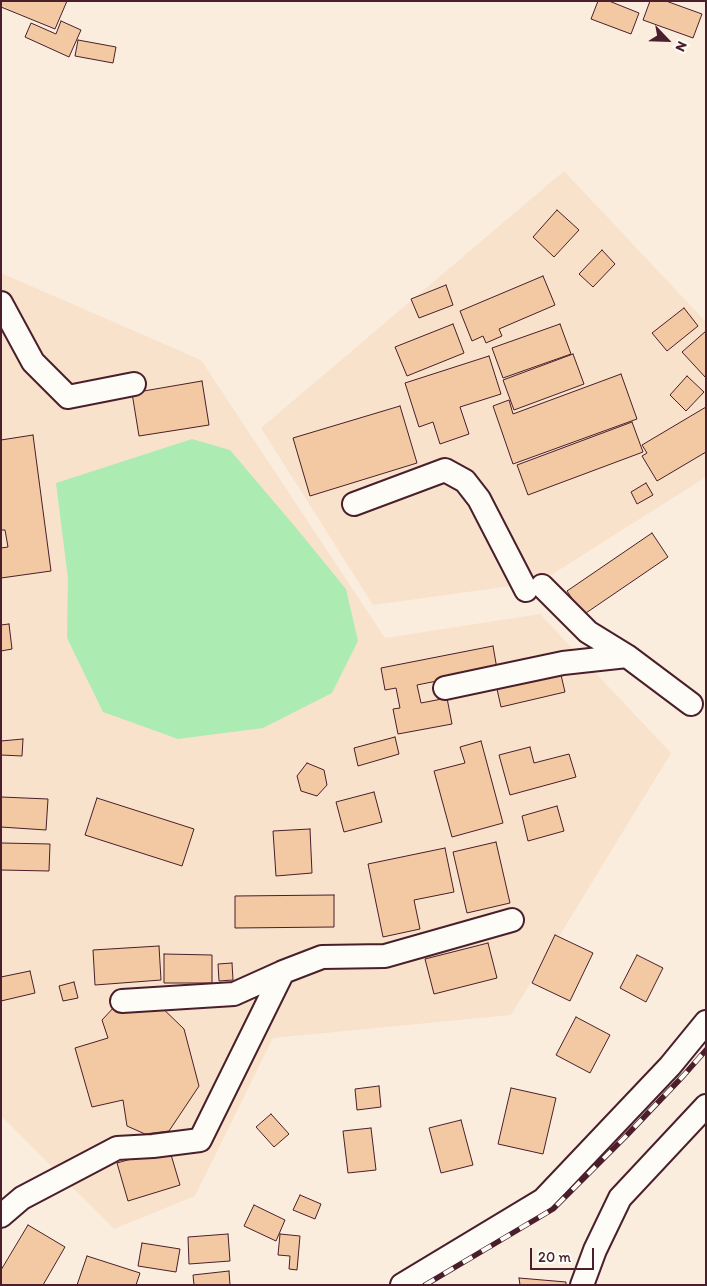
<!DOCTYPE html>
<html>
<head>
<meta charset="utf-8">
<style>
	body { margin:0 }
	#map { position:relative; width:707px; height:1286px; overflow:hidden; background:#faedde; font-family:Itim,sans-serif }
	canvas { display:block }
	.frame { position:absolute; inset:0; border:2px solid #4a1f2b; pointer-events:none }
	.north { position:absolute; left:642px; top:15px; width:50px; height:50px; -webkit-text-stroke:4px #fdfcf7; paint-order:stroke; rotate:114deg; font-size:14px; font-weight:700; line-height:20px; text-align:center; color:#4a1f2b }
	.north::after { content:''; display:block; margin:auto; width:18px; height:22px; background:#4a1f2b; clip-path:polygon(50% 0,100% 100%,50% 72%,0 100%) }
	.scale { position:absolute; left:530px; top:1248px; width:64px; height:22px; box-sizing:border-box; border:2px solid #4a1f2b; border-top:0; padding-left:6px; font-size:15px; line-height:18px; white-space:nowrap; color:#4a1f2b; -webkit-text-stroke:4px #fdfcf7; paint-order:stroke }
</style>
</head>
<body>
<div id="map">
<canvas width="707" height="1286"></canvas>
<div class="frame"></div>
<div class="north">N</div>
<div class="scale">20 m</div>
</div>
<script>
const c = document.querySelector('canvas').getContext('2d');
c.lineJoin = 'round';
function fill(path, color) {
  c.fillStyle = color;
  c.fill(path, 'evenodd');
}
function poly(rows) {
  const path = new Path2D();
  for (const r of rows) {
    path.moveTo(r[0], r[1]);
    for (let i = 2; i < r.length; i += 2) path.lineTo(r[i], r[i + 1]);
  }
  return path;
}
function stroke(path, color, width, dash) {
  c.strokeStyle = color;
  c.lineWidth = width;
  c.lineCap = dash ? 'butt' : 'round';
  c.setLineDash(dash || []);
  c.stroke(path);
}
const built = poly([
	[564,171,706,322,706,477,540,582,373,605,261,428],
	[1,273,201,360,385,638,540,614,671,753,511,1015,273,1038,195,1196,114,1229,1,1116]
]);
const green = poly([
	[192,439,230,450,297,529,346,589,358,641,332,693,263,728,178,739,103,712,67,638,68,579,56,483]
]);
const building = poly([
	[1,1,67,1,55,29,1,7,1,1],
	[598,1,609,1,639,13,631,34,591,19,598,1],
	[650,1,666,1,702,14,693,38,643,20,650,1],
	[61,21,81,30,69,57,25,37,31,23,56,34,61,21],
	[78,40,116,47,113,63,75,56,78,40],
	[557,210,579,230,554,257,533,237,557,210],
	[602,250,615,264,593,287,579,274,602,250],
	[543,276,555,305,499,329,502,336,486,343,483,336,472,341,460,311,543,276],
	[446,285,453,305,419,318,411,299,446,285],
	[684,308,698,326,667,351,652,333,684,308],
	[453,324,464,353,407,376,395,347,453,324],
	[560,324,571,354,503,378,492,348,560,324],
	[706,331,706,378,682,352,706,331],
	[573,354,584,384,514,410,503,380,573,354],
	[489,356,501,394,460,407,469,434,440,444,433,422,419,427,405,383,489,356],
	[621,374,637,419,513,464,493,406,509,400,513,414,621,374],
	[687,376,704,392,686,411,670,395,687,376],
	[202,381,209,425,139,436,132,393,202,381],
	[400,406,417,463,310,496,293,438,400,406],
	[706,407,706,452,657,481,642,456,647,453,642,445,706,407],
	[632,422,643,452,528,495,517,465,632,422],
	[33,435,51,571,1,578,1,548,8,547,5,530,1,530,1,440,33,435],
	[646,483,653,495,637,504,631,492,646,483],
	[652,533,668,557,583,615,567,591,652,533],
	[9,624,12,649,1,651,1,625,9,624],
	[493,646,497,669,417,685,421,703,447,698,452,724,398,734,393,709,400,708,396,688,385,690,381,668,493,646],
	[561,675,565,692,501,707,497,689,561,675],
	[395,737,399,754,358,766,354,748,395,737],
	[23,739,22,756,1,755,1,741,23,739],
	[481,741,503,823,452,837,434,771,465,763,460,747,481,741],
	[530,747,534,763,569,754,576,777,510,795,499,755,530,747],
	[307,763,324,770,327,785,317,796,301,791,297,776,307,763],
	[374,792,382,822,344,832,336,802,374,792],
	[1,797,48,799,46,830,1,827,1,797],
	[97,798,194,829,182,866,85,835,97,798],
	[557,806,564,831,528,841,522,816,557,806],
	[310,829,312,873,276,876,273,831,310,829],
	[496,842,510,903,467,913,453,852,496,842],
	[1,843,50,844,49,871,1,870,1,843],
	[445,848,454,892,414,900,420,929,383,937,368,864,445,848],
	[334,895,334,927,235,928,235,896,334,895],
	[555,935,593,953,570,1001,532,983,555,935],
	[488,943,497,978,434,994,425,959,488,943],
	[159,946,161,980,95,985,93,950,159,946],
	[164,954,212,955,212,983,164,983,164,954],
	[637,955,663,968,646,1002,620,988,637,955],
	[232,963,233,980,219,981,218,964,232,963],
	[30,971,35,993,1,1001,1,977,30,971],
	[74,982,78,998,63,1001,59,986,74,982],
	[154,1000,184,1029,199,1086,169,1131,145,1134,127,1126,123,1100,92,1107,75,1048,108,1038,102,1020,116,1005,154,1000],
	[576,1017,610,1035,590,1073,556,1055,576,1017],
	[379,1086,381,1107,357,1110,355,1089,379,1086],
	[511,1088,556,1098,543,1154,498,1144,511,1088],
	[271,1114,289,1134,274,1147,256,1127,271,1114],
	[461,1120,473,1165,441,1173,429,1128,461,1120],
	[371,1128,376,1170,348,1173,343,1131,371,1128],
	[169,1148,180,1185,128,1201,117,1163,169,1148],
	[300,1195,321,1204,315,1219,293,1210,300,1195],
	[254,1205,285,1220,276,1241,244,1226,254,1205],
	[28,1225,65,1247,43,1285,1,1285,1,1270,28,1225],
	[228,1234,230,1261,189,1264,188,1237,228,1234],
	[280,1234,300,1236,297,1270,289,1269,290,1256,278,1255,280,1234],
	[142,1243,180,1249,176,1272,138,1266,142,1243],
	[87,1256,140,1273,136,1285,77,1285,87,1256],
	[229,1271,230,1285,194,1285,193,1275,229,1271],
	[519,1278,566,1282,566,1285,520,1285,519,1278]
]);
const minor = poly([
	[1,303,33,362,68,397,134,384],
	[354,504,445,470,465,481,479,499,526,590],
	[542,586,588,632,627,656,691,704],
	[445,688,563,663,627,656],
	[122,1001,234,994,283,972],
	[1,1216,22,1198,117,1148,153,1146,200,1140,283,972,322,957,385,956,512,920],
	[402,1285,543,1200,670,1066,706,1022],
	[582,1285,595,1250,620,1198,706,1106]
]);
const rail = poly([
	[425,1285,553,1209,627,1135,684,1075,706,1050]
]);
fill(built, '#f8e2cc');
fill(green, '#acecb3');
fill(building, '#f2c9a2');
stroke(building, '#4a1f2b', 1);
stroke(minor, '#4a1f2b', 26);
stroke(minor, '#fdfcf7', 22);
stroke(rail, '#4a1f2b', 5.5);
stroke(rail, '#fdfcf7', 4, [11]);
</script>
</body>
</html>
